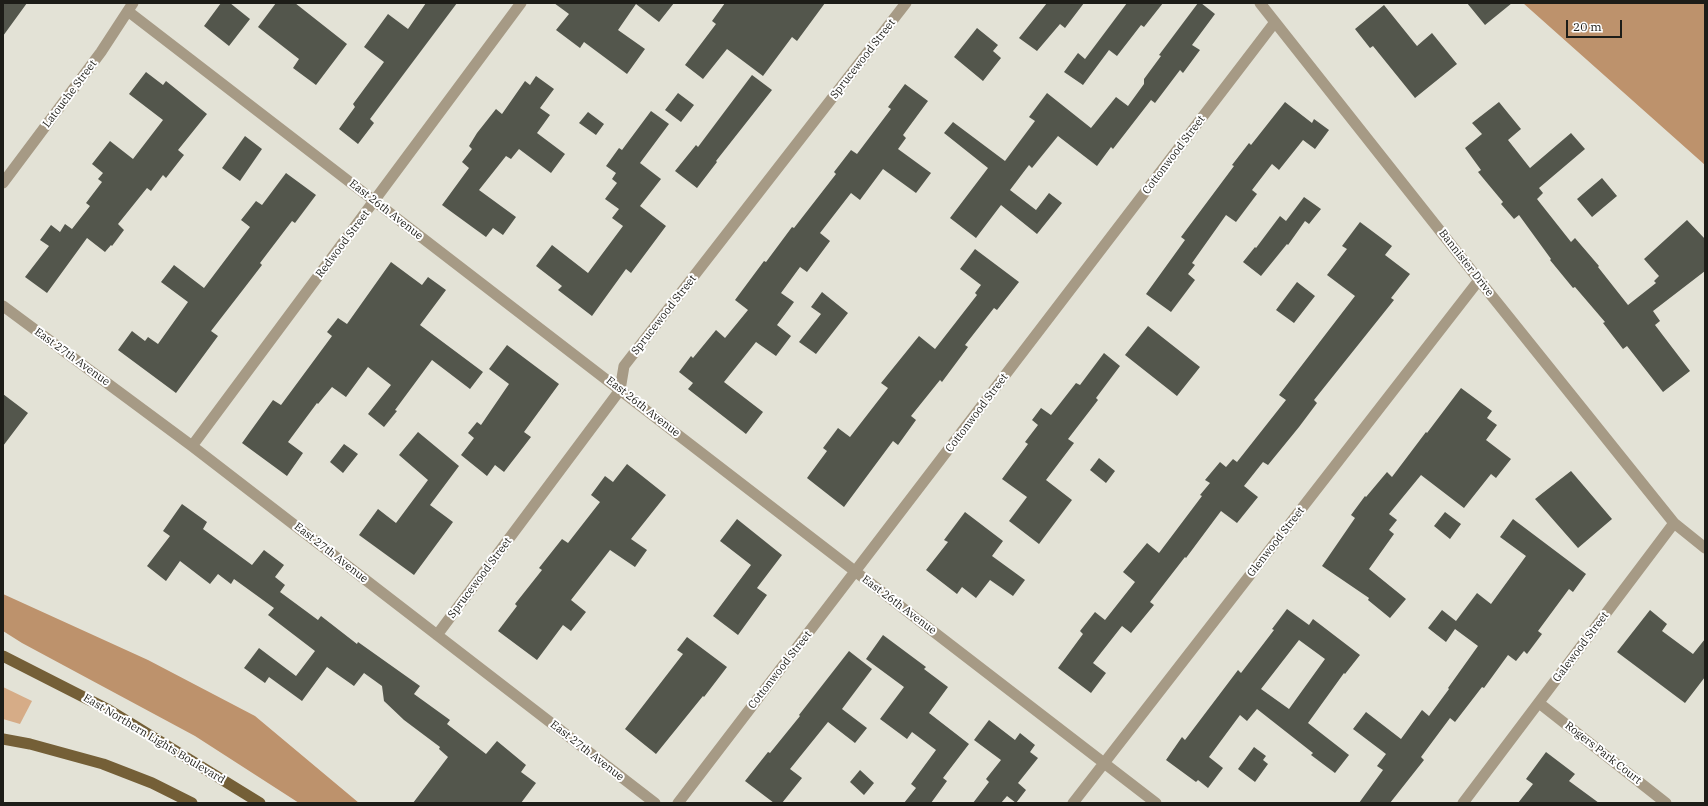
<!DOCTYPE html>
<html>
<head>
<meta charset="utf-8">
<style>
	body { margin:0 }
	#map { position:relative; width:1708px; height:806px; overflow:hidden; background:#e3e2d6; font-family:"IBM Plex Serif",serif }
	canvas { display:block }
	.frame { position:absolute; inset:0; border:4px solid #1d1d18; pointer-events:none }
	.scale { position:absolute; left:1566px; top:20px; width:56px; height:18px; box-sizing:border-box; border:2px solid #1d1d18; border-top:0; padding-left:5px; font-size:12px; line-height:14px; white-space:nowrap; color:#1d1d18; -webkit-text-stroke:3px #fff; paint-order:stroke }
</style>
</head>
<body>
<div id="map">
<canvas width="1708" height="806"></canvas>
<div class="frame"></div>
<div class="scale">20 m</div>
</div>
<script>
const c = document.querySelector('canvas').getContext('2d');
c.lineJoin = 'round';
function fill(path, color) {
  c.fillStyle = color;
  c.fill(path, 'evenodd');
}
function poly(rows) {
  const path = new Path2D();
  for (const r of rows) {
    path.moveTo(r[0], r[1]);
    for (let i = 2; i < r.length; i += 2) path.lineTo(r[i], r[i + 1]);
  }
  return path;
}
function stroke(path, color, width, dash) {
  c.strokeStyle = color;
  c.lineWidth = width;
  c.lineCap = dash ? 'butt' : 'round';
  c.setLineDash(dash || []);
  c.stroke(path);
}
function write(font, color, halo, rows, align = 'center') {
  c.font = font + ' "IBM Plex Serif",serif';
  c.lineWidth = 4;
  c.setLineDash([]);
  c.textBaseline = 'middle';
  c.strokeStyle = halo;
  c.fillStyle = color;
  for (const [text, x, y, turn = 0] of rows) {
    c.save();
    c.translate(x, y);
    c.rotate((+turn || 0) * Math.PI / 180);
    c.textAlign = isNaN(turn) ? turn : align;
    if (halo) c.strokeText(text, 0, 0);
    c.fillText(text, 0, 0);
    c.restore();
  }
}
const green = poly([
	[3,687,32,701,20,724,3,719]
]);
const forest = poly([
	[1523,3,1705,3,1705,165],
	[3,594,148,660,255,716,359,803,299,803,195,736,22,643,3,631]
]);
const building = poly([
	[3,3,27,3,3,36],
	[221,3,230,3,250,19,229,46,204,26],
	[276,3,295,3,347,44,316,85,293,68,299,59,258,27],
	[426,3,457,3,370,119,374,123,358,144,339,129,355,107,353,104,384,62,364,47,388,14,408,29],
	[554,3,674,3,659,22,636,4,618,30,645,49,627,74,584,42,580,48,556,30,569,14],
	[725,3,825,3,797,41,792,37,763,76,727,49,703,79,685,65,716,24,712,21],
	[1047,3,1084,3,1065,28,1060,24,1037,51,1019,38],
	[1127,3,1163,3,1144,27,1141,25,1117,56,1109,50,1083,85,1064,72,1078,53,1085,59],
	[1198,3,1201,3,1215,14,1192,45,1200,50,1183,73,1180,70,1155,103,1151,100,1113,149,1111,147,1097,166,1058,136,1032,168,1029,165,1010,190,1036,210,1049,193,1062,203,1037,234,1001,205,976,238,950,218,988,168,944,133,953,122,1005,161,1035,121,1029,117,1047,93,1091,128,1116,97,1128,106,1144,84,1144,79,1161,56,1159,55],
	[1467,3,1512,3,1485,25],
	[1384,5,1417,46,1432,33,1457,64,1415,98,1373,46,1370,48,1355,29],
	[977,28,998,45,993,51,1001,58,983,81,954,57],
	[146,72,163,85,166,81,207,114,178,150,184,155,166,178,163,175,151,191,147,188,118,224,124,230,112,246,111,245,105,252,87,238,47,293,25,277,49,246,40,240,51,225,60,232,65,224,72,229,90,206,86,203,102,182,98,179,103,173,92,164,110,141,133,159,163,120,129,94],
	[752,75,772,90,716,161,717,162,697,188,675,171,696,145,698,147],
	[536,76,554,89,540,108,550,115,537,133,565,154,551,173,519,149,511,159,506,156,479,190,516,217,503,235,493,228,486,237,442,205,469,168,462,162,472,149,469,146,477,133,496,109,502,114,525,81,530,85],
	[905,84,928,101,903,135,906,138,898,149,931,173,916,193,883,169,860,200,851,193,820,233,830,241,807,272,800,267,781,293,794,302,777,325,791,336,776,356,756,342,724,382,763,412,746,434,688,389,693,383,679,372,691,356,693,358,716,330,725,338,748,310,735,300,764,261,766,262,792,227,794,228,836,174,834,172,851,150,857,154,891,109,888,107],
	[678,93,694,105,681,122,665,110],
	[1285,102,1312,123,1314,119,1329,130,1315,149,1303,140,1279,170,1272,164,1252,190,1257,194,1236,222,1226,215,1192,263,1195,265,1188,274,1195,280,1171,312,1146,294,1185,240,1181,237,1234,166,1232,165,1249,143,1251,145],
	[1499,102,1521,129,1508,140,1530,168,1571,133,1585,149,1539,188,1543,193,1537,199,1571,242,1575,238,1599,266,1598,267,1628,305,1656,283,1654,281,1659,276,1644,259,1687,220,1705,239,1705,271,1653,311,1660,321,1655,325,1690,371,1663,392,1627,346,1623,349,1603,323,1605,322,1575,287,1573,288,1550,260,1551,259,1519,215,1514,219,1501,204,1503,202,1478,172,1481,170,1465,148,1482,134,1472,123],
	[651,111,669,124,640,163,661,179,640,206,666,226,631,273,626,269,592,316,558,290,562,286,536,266,552,245,588,273,623,226,612,218,619,209,605,199,617,183,612,179,616,173,606,166,619,148,622,150],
	[588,112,604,124,596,135,579,123],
	[245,136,262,149,240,181,222,168],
	[286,173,316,195,295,223,292,221,260,263,262,265,242,291,211,331,218,336,176,393,118,350,132,331,145,341,148,337,158,344,188,302,161,282,174,265,204,288,250,227,241,220,256,201,262,205],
	[1602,178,1617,196,1592,217,1577,199],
	[1304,197,1321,209,1309,224,1305,221,1288,245,1287,244,1261,276,1243,262,1255,247,1256,248,1280,216,1286,221],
	[1360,222,1392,246,1385,255,1410,274,1391,298,1394,300,1314,400,1317,403,1299,427,1268,465,1263,462,1244,486,1258,497,1237,523,1221,511,1186,558,1185,557,1150,602,1154,605,1131,633,1122,626,1093,663,1106,673,1091,693,1058,668,1083,634,1080,631,1095,612,1105,620,1135,582,1123,572,1147,543,1159,553,1202,496,1200,495,1210,483,1205,480,1220,462,1226,467,1233,459,1237,462,1286,400,1279,395,1355,296,1327,275,1347,249,1342,246],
	[975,249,1019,282,997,310,994,308,965,345,968,347,942,382,940,380,911,416,916,420,898,445,893,441,844,507,807,478,827,451,823,448,838,428,850,437,888,388,881,383,919,336,935,349,977,295,975,293,981,285,960,269],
	[391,262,422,285,428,277,446,290,420,325,483,372,470,389,432,360,395,410,397,411,384,427,368,414,391,385,368,367,346,397,332,387,318,404,317,403,288,442,303,453,287,476,242,443,273,400,281,405,332,336,327,332,338,318,347,324],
	[1297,282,1315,296,1294,323,1276,310],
	[822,292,848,313,816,354,799,342,821,314,811,307],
	[1148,326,1200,367,1177,396,1125,355],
	[507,345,559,384,524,432,531,437,504,472,495,465,487,476,461,455,474,438,468,433,477,422,481,425,509,384,489,369],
	[1104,353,1120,366,1096,398,1098,400,1068,439,1074,443,1046,480,1072,500,1039,544,1009,521,1027,497,1002,479,1028,444,1025,442,1038,425,1032,420,1041,408,1051,415,1076,383,1080,385],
	[1461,388,1492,411,1487,418,1497,425,1486,440,1511,459,1496,478,1491,474,1464,508,1421,475,1389,514,1397,520,1389,530,1394,534,1369,569,1406,599,1390,618,1368,600,1369,598,1322,566,1355,518,1351,515,1365,496,1366,497,1387,472,1392,477,1426,432,1427,433],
	[3,394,28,413,3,446],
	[418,432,459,466,430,505,453,522,414,575,359,535,378,509,396,523,428,480,399,455],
	[344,444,358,454,343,473,330,462],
	[1099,458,1115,471,1106,483,1090,470],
	[627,464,666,495,631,539,647,550,635,567,610,550,571,600,586,612,571,631,563,625,537,660,498,631,517,606,515,604,542,570,539,568,562,539,568,543,600,502,591,495,605,476,613,482],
	[1571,471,1612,519,1578,548,1535,499],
	[182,504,207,522,203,529,252,565,264,550,284,565,275,577,285,585,280,592,318,620,321,616,357,644,358,642,420,686,414,694,450,720,447,724,486,754,497,741,526,765,521,772,536,783,521,803,413,803,448,757,439,749,440,747,404,720,384,701,382,686,364,673,354,686,327,667,302,701,269,677,265,683,244,668,259,648,296,676,315,651,268,615,274,608,234,579,231,584,218,574,210,584,180,561,166,581,147,566,170,536,163,531],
	[965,512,1003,541,992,556,1025,580,1013,596,990,580,976,598,962,587,957,594,926,570,948,542,944,540],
	[1445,512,1461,524,1450,539,1434,526],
	[737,519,782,555,757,588,767,595,738,635,713,616,751,565,720,541],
	[1513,519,1586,574,1573,592,1569,589,1538,631,1542,634,1527,654,1524,651,1516,661,1508,655,1484,688,1482,687,1455,722,1450,718,1421,757,1424,760,1390,803,1359,803,1383,770,1377,766,1386,754,1353,729,1366,712,1401,739,1422,710,1429,716,1449,689,1448,688,1478,646,1455,629,1446,642,1428,628,1442,610,1456,621,1477,593,1491,604,1526,556,1500,537],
	[1287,609,1309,625,1313,619,1360,655,1345,674,1344,673,1308,723,1349,755,1335,773,1311,755,1313,753,1257,709,1247,721,1240,715,1209,757,1223,768,1208,788,1198,780,1196,782,1166,760,1182,737,1185,740,1238,670,1241,673,1274,630,1272,629],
	[1299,640,1325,659,1289,709,1261,689],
	[1650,610,1667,624,1662,631,1693,654,1705,639,1705,677,1685,703,1617,652],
	[883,635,926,667,924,669,948,687,929,713,969,744,943,778,947,781,931,803,904,803,916,788,911,784,936,750,912,732,907,739,880,719,904,687,866,659],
	[687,637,727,667,704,697,703,696,656,754,625,729,683,654,677,650],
	[849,651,872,669,842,709,867,728,855,743,828,722,790,769,802,778,782,803,774,803,745,781,768,752,770,753,800,716,799,715],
	[989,720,1015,740,1020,733,1035,745,1030,752,1038,758,1018,783,1026,790,1016,803,1007,796,1001,803,973,803,989,782,986,779,1001,760,974,740],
	[1254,747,1266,756,1263,760,1268,764,1255,782,1238,769],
	[1546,752,1575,774,1569,781,1599,803,1518,803,1533,784,1526,779],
	[860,770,874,783,864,795,850,782]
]);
const minor = poly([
	[1260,3,1479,280,1674,523,1705,548],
	[129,12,1156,803],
	[3,183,101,52,133,3],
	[3,306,192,446,655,803],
	[192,446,521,3],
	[437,635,620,390,624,366,906,3],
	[1539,703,1666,803],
	[678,803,1275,22],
	[1073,803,1479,280],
	[1463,803,1674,523]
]);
const primary = poly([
	[3,656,109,710,260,803],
	[3,739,30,744,103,764,152,783,192,803]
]);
const streetNames = [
	["Sprucewood Street",863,59,-52],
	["Latouche Street",70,94,-53],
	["Cottonwood Street",1174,155,-53],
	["East 26th Avenue",386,210,38],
	["Redwood Street",343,244,-53],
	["Bannister Drive",1466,263,52],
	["Sprucewood Street",664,315,-52],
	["East 27th Avenue",72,357,36],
	["East 26th Avenue",643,407,38],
	["Cottonwood Street",977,413,-53],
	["Glenwood Street",1276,542,-52],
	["East 27th Avenue",331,553,38],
	["Sprucewood Street",480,578,-53],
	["East 26th Avenue",899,605,37],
	["Galewood Street",1581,647,-53],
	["Cottonwood Street",780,670,-52],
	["East Northern Lights Boulevard",154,739,31],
	["East 27th Avenue",587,751,38],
	["Rogers Park Court",1603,753,38]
];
fill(green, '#d6ac87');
fill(forest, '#bd926c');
fill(building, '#53564c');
stroke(minor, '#a69a85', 11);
stroke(primary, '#745f37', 11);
write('11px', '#1d1d18', '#fff', streetNames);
</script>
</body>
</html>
